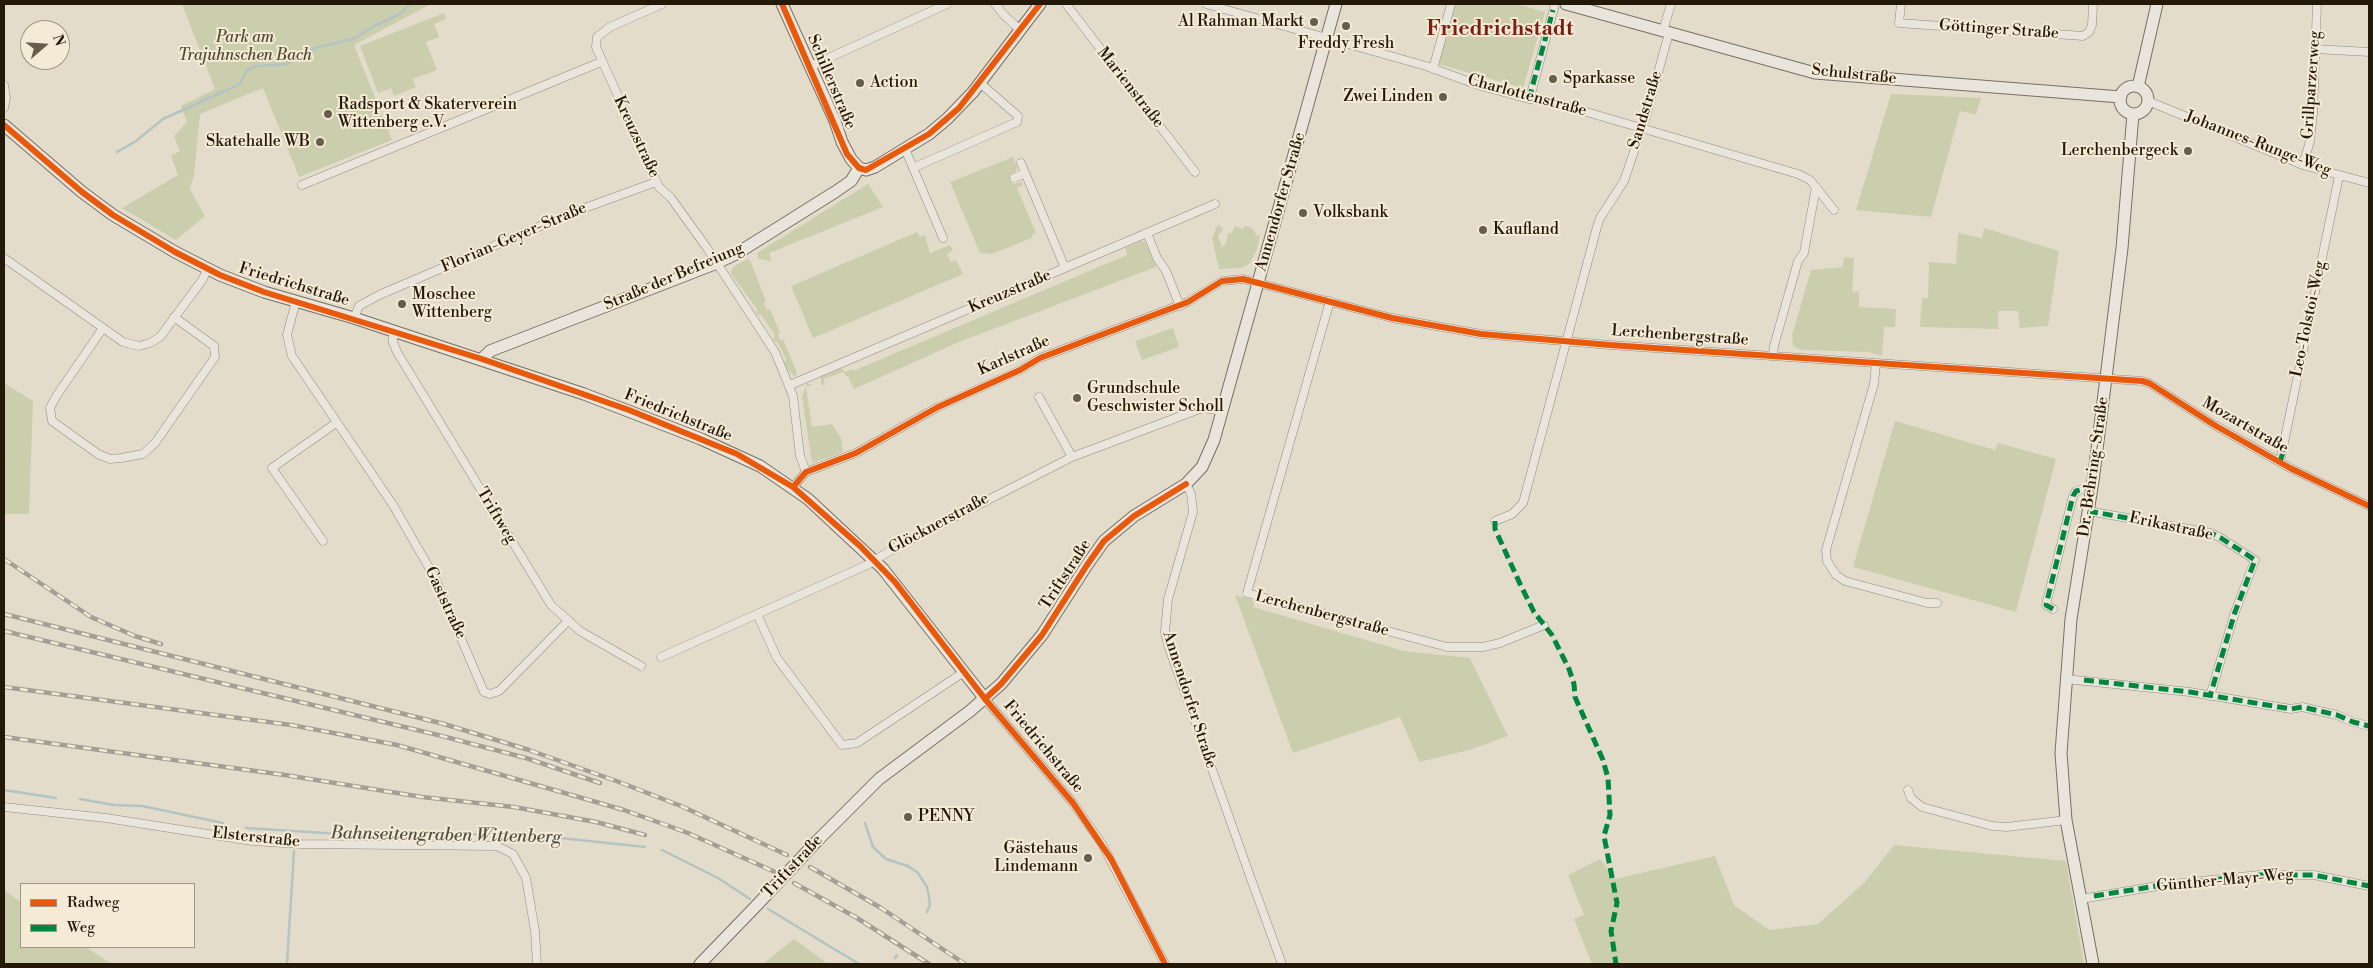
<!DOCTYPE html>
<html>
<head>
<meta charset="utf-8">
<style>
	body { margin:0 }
	#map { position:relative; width:2373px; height:968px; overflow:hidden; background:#e4dcca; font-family:"Libre Bodoni",serif }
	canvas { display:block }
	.frame { position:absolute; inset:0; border:5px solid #241909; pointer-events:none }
	.legend { position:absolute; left:20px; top:883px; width:175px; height:65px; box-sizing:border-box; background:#f5ead5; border:1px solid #a19683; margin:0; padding:6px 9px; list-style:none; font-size:15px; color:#241909 }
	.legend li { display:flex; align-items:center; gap:10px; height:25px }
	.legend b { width:25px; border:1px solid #a19683 }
	.north { position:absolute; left:20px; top:20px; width:50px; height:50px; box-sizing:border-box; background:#f5ead5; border:1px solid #a19683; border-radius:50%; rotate:71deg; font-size:14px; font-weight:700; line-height:20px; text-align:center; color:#241909 }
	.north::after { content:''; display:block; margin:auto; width:18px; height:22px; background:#675d4d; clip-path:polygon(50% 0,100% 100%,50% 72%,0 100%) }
</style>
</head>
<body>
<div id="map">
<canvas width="2373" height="968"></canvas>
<div class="frame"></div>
<ul class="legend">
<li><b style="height:6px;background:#e8590c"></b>Radweg</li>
<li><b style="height:6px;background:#00873e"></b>Weg</li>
</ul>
<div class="north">N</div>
</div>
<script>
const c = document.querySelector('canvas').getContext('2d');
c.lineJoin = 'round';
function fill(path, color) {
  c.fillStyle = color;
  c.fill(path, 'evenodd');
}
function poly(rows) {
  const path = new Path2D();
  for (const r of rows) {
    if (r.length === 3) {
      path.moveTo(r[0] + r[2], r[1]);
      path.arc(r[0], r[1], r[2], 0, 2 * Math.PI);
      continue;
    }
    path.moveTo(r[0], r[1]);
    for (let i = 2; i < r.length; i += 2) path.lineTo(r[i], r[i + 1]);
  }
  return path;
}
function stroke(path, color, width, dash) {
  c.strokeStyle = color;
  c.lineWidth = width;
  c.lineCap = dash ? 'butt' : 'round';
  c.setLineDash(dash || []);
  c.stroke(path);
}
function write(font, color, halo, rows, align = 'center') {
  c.font = font + ' "Libre Bodoni",serif';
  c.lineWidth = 4;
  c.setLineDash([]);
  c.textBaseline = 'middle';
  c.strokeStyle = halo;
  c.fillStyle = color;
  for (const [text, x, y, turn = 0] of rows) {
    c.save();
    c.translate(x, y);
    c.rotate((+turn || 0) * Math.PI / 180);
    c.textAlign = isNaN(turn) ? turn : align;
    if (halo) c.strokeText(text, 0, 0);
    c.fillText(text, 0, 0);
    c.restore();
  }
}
const green = poly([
	[182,4,431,4,354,45,392,140,299,177,263,88,200,114,194,175,190,189,205,216,176,240,122,208,178,175,171,156,180,151,174,136,187,122,181,106,215,89],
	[1455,4,1517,4,1545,12,1523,88,1438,64],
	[444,13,446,19,434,24,439,37,426,42,437,70,413,79,416,87,394,96,391,88,378,93,360,46],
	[1891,94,1981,98,1976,115,1960,111,1931,217,1856,210],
	[1013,157,1017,167,1016,171,1010,176,1013,185,1022,181,1023,185,1017,188,1036,233,1032,235,1032,238,992,254,980,253,950,182],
	[868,184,883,207,769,253,771,261,759,259,757,253],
	[1218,224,1223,229,1218,236,1222,248,1226,243,1228,233,1232,233,1235,226,1243,229,1245,226,1249,227,1253,229,1256,235,1260,236,1256,252,1249,264,1241,268,1219,269,1212,238],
	[1984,228,2059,251,2048,326,2020,328,2018,311,1998,311,1998,329,1920,327,1922,298,1928,298,1929,262,1956,264,1958,233,1982,238],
	[917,232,920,237,925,235,930,253,950,245,953,251,947,254,951,262,956,260,963,274,813,338,791,286],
	[1140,241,1145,242,1147,246,1156,267,959,342,854,389,848,376,846,376,843,372,824,379,825,386,821,384,821,377,842,368,845,372,852,369,853,371,1127,255,1125,248],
	[1844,257,1854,258,1852,291,1859,292,1859,307,1896,309,1895,327,1884,327,1882,356,1869,352,1802,350,1793,346,1792,335,1811,270,1843,267],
	[747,259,750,260,766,301,764,302,766,308,767,310,770,309,780,333,778,334,780,340,783,339,797,373,795,377,787,369,784,363,786,359,778,343,773,340,775,335,761,315,756,314,757,309,731,274,733,267],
	[1173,328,1179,347,1142,360,1135,341],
	[4,383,33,401,29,514,4,514],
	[807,383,812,385,806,387,812,427,832,424,841,438,843,452,812,463,802,396],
	[1895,421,1995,450,1998,443,2056,459,2016,612,1853,567],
	[1235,595,1255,600,1253,607,1404,651,1470,658,1508,736,1469,750,1419,762,1400,717,1293,753],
	[1894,845,2066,861,2084,964,1592,964,1574,919,1584,915,1568,875,1600,859,1615,879,1715,856,1734,905,1769,930,1818,924,1865,882],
	[4,890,21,902,21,947,86,947,111,964,4,964],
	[794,939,828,964,763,964]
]);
const stream = poly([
	[117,152,136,141,163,119,240,84,247,70,256,66,287,64,318,47,353,39,374,26,400,14,410,4],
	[4,790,56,798],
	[80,799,114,805,142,806,223,823],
	[865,823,873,847,886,859,908,866,918,873,927,887,929,897,930,905,927,912],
	[246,828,356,835,523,834,645,847],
	[662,850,718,878,750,899],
	[768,909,859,964],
	[895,958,897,955],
	[287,964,294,851]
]);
const street = poly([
	[662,4,610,27,597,37,596,47,659,187,671,198,707,248,775,352,793,396,800,456,806,472],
	[995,4,1003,14,1020,30],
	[1066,4,1195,172],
	[1206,4,1426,66,1481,86,1529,99,1549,101,1798,174,1810,180,1834,210],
	[1901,4,1899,23,2083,36,2089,32,2092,25,2093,4],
	[1663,31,1671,4],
	[2315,49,2369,52],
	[811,66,947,4],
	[1433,69,1451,4],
	[4,85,6,98,4,108],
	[1532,90,1555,4],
	[2148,101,2303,165,2369,183],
	[905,149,943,238],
	[1021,163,1065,268],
	[2303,165,2310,141,2313,113,2317,4],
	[915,167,1017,122,1018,116,980,83],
	[1014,178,1025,173],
	[302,185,601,62],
	[1147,233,1157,258,1166,271,1180,306],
	[4,258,123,342,139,346,150,343,160,337,203,279,207,269],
	[296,301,287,335,292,356,393,505,435,578,484,692,490,694,499,691,568,621],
	[1330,301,1247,593,1447,647,1483,647,1500,643,1544,625],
	[354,318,359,306,379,295,571,213,656,182],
	[103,328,57,395,50,408,52,421,98,454,110,459,121,458,143,454,155,443,215,357,214,346,174,317],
	[393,331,393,342,397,352,551,605,580,631,641,666],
	[1773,356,1774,346,1798,261,1804,253,1816,187],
	[1876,363,1874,384,1826,550,1827,561,1836,575,1845,581,1927,603,1937,603],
	[790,385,1215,204],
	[1039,397,1072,457],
	[2280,462,2339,176],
	[1186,484,1191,494,1193,512,1168,599,1165,632,1168,645,1251,879,1282,964],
	[793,487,806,472,856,453,938,407,1020,370,1040,358,1188,302,1222,281,1243,279,1392,318,1481,334,1610,345,2142,381,2149,383,2216,426,2290,468,2369,506],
	[2088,511,2211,533,2221,538,2255,560,2235,612,2210,696],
	[1495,521,1512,514,1523,503,1597,227,1600,218,1624,181,1646,116,1669,33],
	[323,541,272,468,336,423],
	[2053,609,2046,605,2073,496,2076,491,2080,490],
	[757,614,777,658,842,745,857,743,964,672],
	[661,657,867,565,898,546,1072,457,1197,410,1204,408,1222,411],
	[2066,679,2190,692,2291,709,2302,707,2337,715,2353,722,2369,726],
	[985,699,1073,803,1102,844,1165,964],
	[1908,790,1911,798,1922,807,1992,826,2007,827,2066,820],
	[4,807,106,818,252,841,301,844,497,846,513,854,526,878,535,931,537,964],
	[2081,899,2163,885,2259,875,2314,875,2369,886]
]);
const secondary = poly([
	[782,4,835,121,842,142,851,159,859,168],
	[1566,4,1815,73,2121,97],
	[2134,100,14],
	[2138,87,2157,4],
	[4,125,82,192,113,215,175,252,220,275,264,292,354,318,584,394,701,439,760,466,808,499,883,569,985,699],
	[859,168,866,170,875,167,929,134,947,119,973,92,1040,4],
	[482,359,490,351,717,263,736,254,835,192,851,181,859,168],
	[817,841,879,779,970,711,1001,684,1042,635,1087,565,1104,541,1134,516,1186,484,1202,467,1214,440,1336,4],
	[700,964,757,905],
	[2093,964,2066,820,2061,753,2071,619,2093,481,2106,378,2122,248,2133,114]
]);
const rail = poly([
	[4,559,91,617,135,636,161,644],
	[4,614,444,724,529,750,619,782,681,806,787,855],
	[4,631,442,736,526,758,600,783],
	[4,687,291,725,397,745,624,810,688,833,775,872],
	[4,737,285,775,422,797,514,807,596,822,645,835],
	[810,867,881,908,965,964],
	[794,883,857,918,929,964]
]);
const secondaryBridge = poly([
	[757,905,817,841]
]);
const quiet = poly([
	[1529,99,1553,10],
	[2280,462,2285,445],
	[2088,511,2211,533,2221,538,2255,560,2235,612,2210,696],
	[1495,521,1495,529,1521,586,1534,612,1552,635,1569,669,1574,684,1575,697,1603,760,1608,778,1610,815,1604,836,1617,903,1611,931,1616,964],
	[2053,609,2046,605,2073,496,2076,491,2080,490],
	[2084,680,2190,692,2291,709,2302,707,2337,715,2353,722,2369,726],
	[2094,896,2163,885,2259,875,2314,875,2369,886]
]);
const cycleway = poly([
	[782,4,847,154,859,168,866,170,929,134,959,108,1040,4],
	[4,125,82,192,113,215,175,252,220,275,264,292,482,359,629,410,737,454,793,487,860,546,895,582,985,699,1073,803,1111,859,1165,964],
	[793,487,806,472,856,453,938,407,1020,370,1040,358,1188,302,1222,281,1243,279,1392,318,1481,334,1610,345,2142,381,2149,383,2216,426,2290,468,2369,506],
	[985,699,1001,684,1042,635,1087,565,1104,541,1134,516,1186,484]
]);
const markers = [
	[1314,22,5,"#675d4d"],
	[1346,26,5,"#675d4d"],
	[1553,79,5,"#675d4d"],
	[860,83,5,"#675d4d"],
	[1443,97,5,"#675d4d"],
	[328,114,5,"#675d4d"],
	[320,142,5,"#675d4d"],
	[2188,151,5,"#675d4d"],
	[1303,213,5,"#675d4d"],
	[1483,230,5,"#675d4d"],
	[402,304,5,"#675d4d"],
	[1077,398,5,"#675d4d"],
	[908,817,5,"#675d4d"],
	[1088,858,5,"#675d4d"]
];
const poiNames = [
	["Al Rahman Markt",1304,22,"right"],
	["Freddy Fresh",1346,44,"center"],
	["Sparkasse",1563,79],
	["Action",870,83],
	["Zwei Linden",1433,97,"right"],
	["Radsport & Skaterverein",338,105],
	["Wittenberg e.V.",338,123],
	["Skatehalle WB",310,142,"right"],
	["Lerchenbergeck",2178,151,"right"],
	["Volksbank",1313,213],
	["Kaufland",1493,230],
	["Moschee",412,295],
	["Wittenberg",412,313],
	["Grundschule",1087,389],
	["Geschwister Scholl",1087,407],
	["PENNY",918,817],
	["Gästehaus",1078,849,"right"],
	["Lindemann",1078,867,"right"]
];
const streetNames = [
	["Göttinger Straße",1999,30,4],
	["Schulstraße",1854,75,6],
	["Schillerstraße",831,82,67],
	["Grillparzerweg",2312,85,-86],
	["Marienstraße",1130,88,52],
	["Charlottenstraße",1527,96,15],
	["Sandstraße",1646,110,-73],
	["Kreuzstraße",636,137,65],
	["Johannes-Runge-Weg",2258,144,21],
	["Annendorfer Straße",1281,202,-74],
	["Florian-Geyer-Straße",514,238,-23],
	["Straße der Befreiung",674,277,-23],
	["Friedrichstraße",294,285,17],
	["Kreuzstraße",1010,292,-23],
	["Leo-Tolstoi-Weg",2309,319,-78],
	["Lerchenbergstraße",1680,336,4],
	["Karlstraße",1014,356,-24],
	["Friedrichstraße",678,416,22],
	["Mozartstraße",2245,426,30],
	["Dr.-Behring-Straße",2094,467,-82],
	["Triftweg",496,516,59],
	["Glöcknerstraße",939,524,-28],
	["Erikastraße",2171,527,12],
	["Triftstraße",1066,575,-57],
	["Gaststraße",445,603,65],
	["Lerchenbergstraße",1322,614,15],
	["Annendorfer Straße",1189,700,72],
	["Friedrichstraße",1043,747,50],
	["Elsterstraße",256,838,6],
	["Triftstraße",793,867,-47],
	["Günther-Mayr-Weg",2225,881,-5]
];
const parkNames = [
	["Park am",245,38],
	["Trajuhnschen Bach",245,56]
];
const waterNames = [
	["Bahnseitengraben Wittenberg",446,836,1]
];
const districtNames = [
	["Friedrichstadt",1500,30]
];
fill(green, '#cacead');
stroke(stream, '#b4c4c2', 2.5);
stroke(street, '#908b7f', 9);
stroke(secondary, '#757065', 13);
stroke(street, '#eae5dc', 8);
stroke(secondary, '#eae5dc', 11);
stroke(rail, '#a39e96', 4.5);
stroke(rail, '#f5ead5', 2.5, [8]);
stroke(secondaryBridge, '#757065', 13, []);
stroke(secondaryBridge, '#eae5dc', 11);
stroke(quiet, '#00873e', 5, [10, 5]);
stroke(cycleway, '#e8590c', 6);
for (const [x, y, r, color] of markers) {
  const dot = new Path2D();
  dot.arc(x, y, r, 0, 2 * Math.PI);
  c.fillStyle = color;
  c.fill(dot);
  stroke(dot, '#f5ead5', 2);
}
write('16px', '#241909', '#f5ead5', poiNames, 'left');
write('16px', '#241909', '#f5ead5', streetNames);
write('italic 16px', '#4f4c33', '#f5ead5', parkNames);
write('italic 18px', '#4f5148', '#f5ead5', waterNames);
write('bold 21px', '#7a1f14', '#f5ead5', districtNames);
</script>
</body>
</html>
